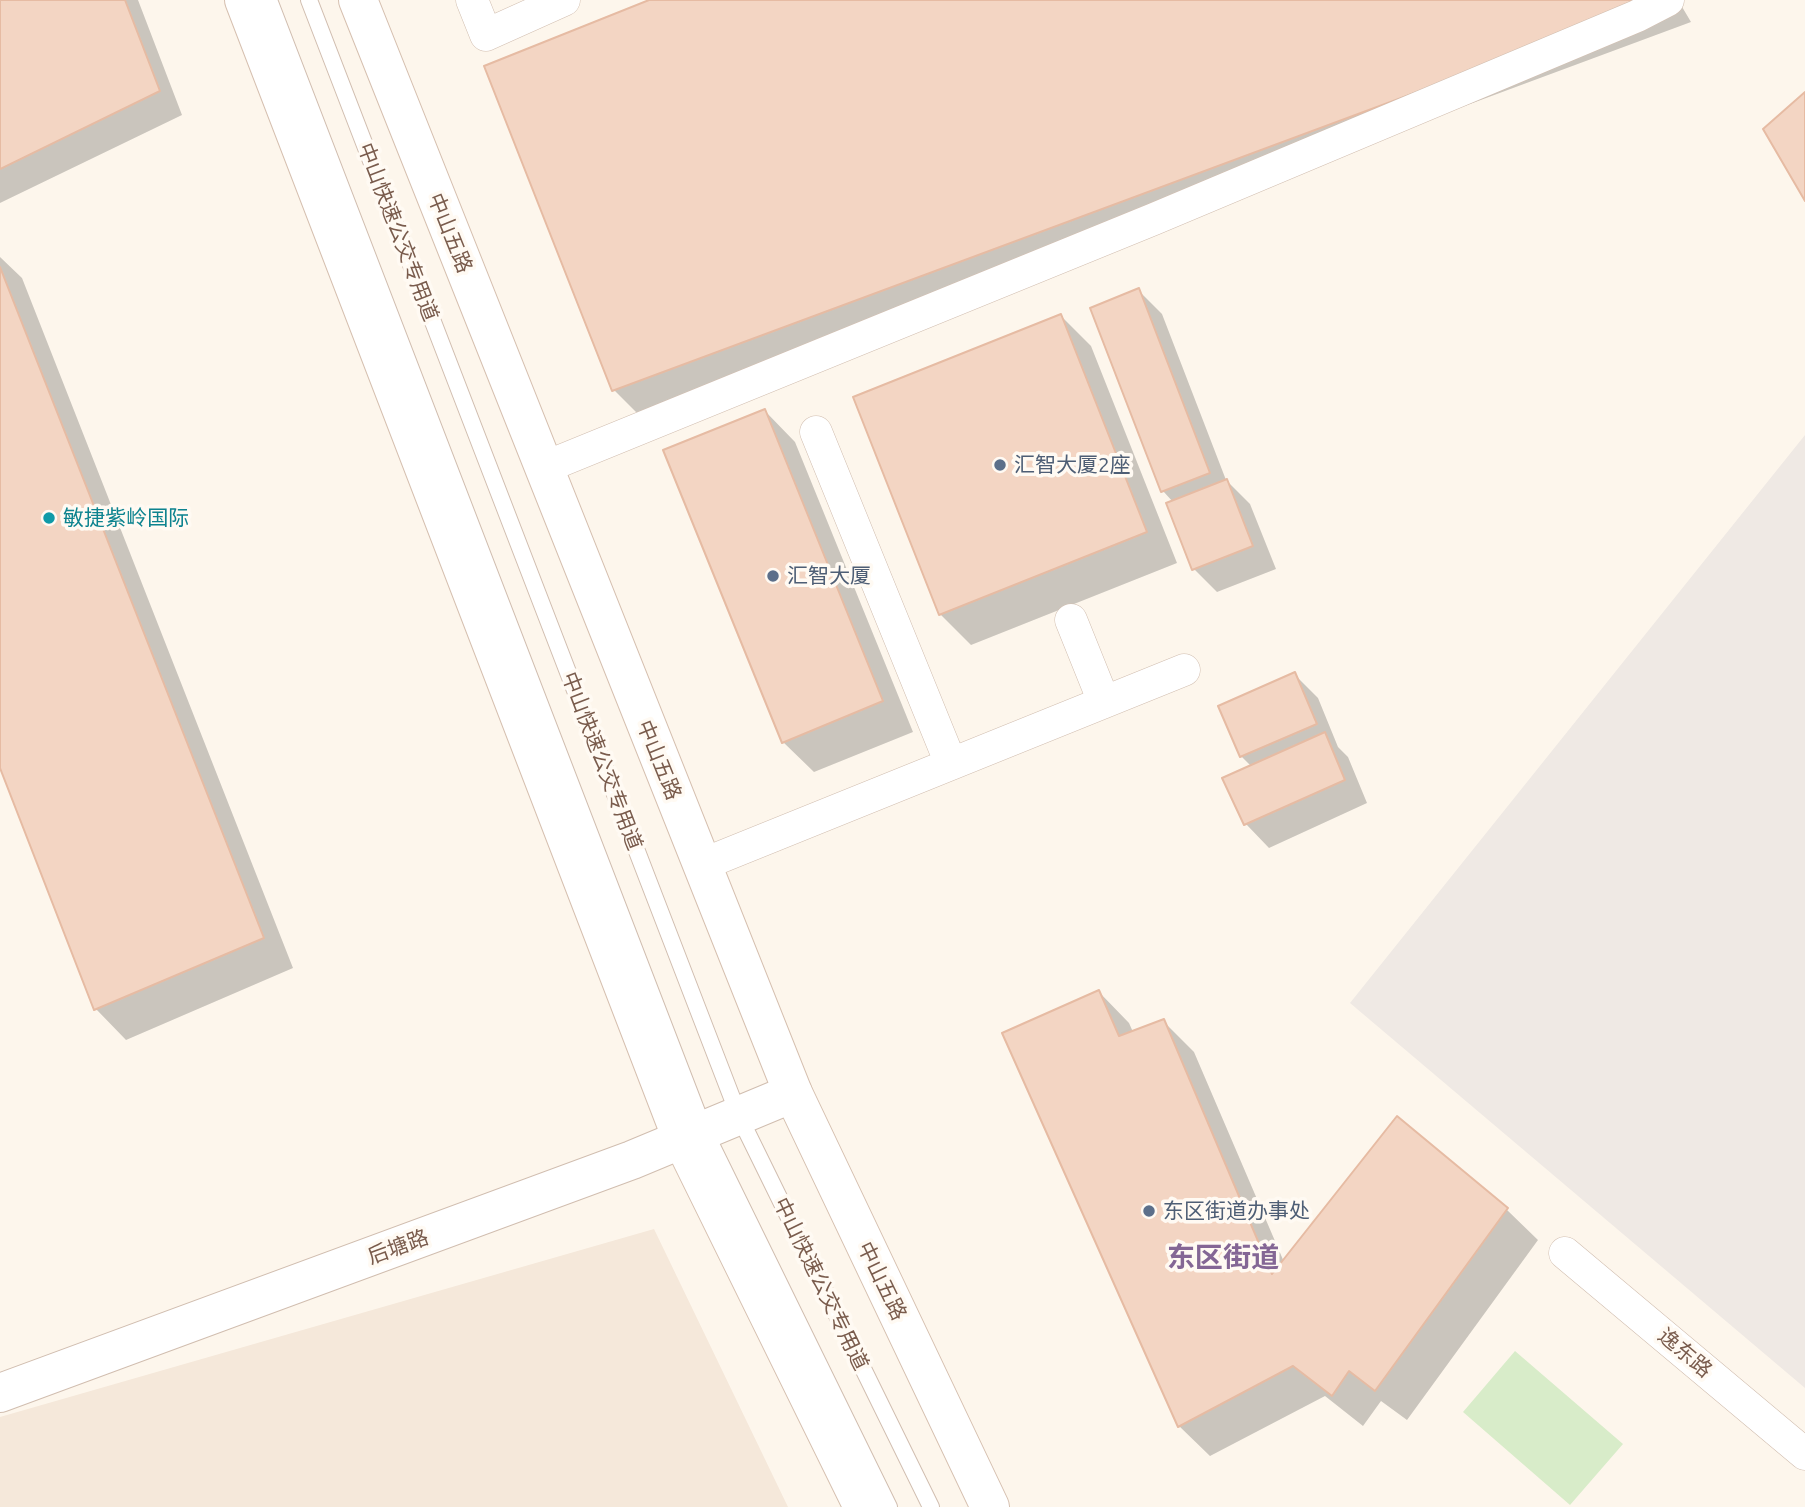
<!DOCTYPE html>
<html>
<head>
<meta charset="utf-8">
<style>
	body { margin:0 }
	canvas { display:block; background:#fdf6ec }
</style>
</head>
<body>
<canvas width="1805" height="1507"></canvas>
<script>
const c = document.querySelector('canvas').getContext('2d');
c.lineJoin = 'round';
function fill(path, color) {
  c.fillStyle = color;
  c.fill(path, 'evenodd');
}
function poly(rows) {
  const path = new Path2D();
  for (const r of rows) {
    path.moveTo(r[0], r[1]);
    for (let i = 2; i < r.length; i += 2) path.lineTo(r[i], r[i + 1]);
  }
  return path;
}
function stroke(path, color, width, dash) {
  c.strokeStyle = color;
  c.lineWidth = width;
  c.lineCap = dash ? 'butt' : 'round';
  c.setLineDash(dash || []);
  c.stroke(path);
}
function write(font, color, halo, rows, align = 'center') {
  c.font = font + ' Ubuntu,"Noto Sans SC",sans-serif';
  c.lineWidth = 7;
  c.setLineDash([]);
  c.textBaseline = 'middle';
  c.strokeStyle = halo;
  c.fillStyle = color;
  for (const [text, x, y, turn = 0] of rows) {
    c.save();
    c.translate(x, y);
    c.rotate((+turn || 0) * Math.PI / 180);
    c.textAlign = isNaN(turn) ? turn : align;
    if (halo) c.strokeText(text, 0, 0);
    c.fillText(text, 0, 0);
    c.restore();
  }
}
const residential = poly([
	[654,1229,788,1507,0,1507,0,1417]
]);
const industrial = poly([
	[1805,435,1805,1388,1350,1003]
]);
const green = poly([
	[1515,1351,1623,1444,1570,1505,1463,1412]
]);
const shadow = poly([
	[0,0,138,0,182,115,0,203],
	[654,0,1678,0,1691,22,637,413,614,390],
	[0,257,22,278,293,968,126,1040,96,1009,0,764],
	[1138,290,1162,314,1226,480,1250,504,1276,569,1217,592,1194,569,1173,502,1163,491],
	[1061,316,1091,346,1177,563,971,645,940,614],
	[765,411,795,442,913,732,814,772,783,742],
	[1294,674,1318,698,1338,747,1348,757,1367,803,1269,848,1246,824,1252,767,1241,756],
	[1099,992,1129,1023,1133,1032,1163,1021,1194,1052,1284,1262,1397,1119,1507,1210,1538,1240,1407,1420,1381,1401,1363,1426,1325,1396,1210,1456,1179,1426]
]);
const building = poly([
	[0,0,125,0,160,91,0,169,0,0],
	[649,0,1665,0,612,391,484,66,649,0],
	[1805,92,1805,201,1763,129,1805,92],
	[0,267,264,938,94,1010,0,768,0,267],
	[1139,288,1210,473,1161,492,1090,308,1139,288],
	[1061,314,1147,532,939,615,853,397,1061,314],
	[765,409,883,701,782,743,663,450,765,409],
	[1227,479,1253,546,1192,570,1166,503,1227,479],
	[1295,672,1317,724,1240,757,1218,706,1295,672],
	[1325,732,1345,780,1244,825,1222,778,1325,732],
	[1099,990,1119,1036,1164,1019,1272,1274,1397,1116,1508,1208,1375,1391,1349,1371,1332,1396,1293,1366,1178,1427,1002,1033,1099,990]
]);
const service = poly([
	[269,0,704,1130,889,1507],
	[309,0,739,1116,931,1507]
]);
const minor = poly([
	[472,0,486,35,564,0],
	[816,432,951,764],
	[543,468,1154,219,1637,16,1668,0],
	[1071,620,1104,702],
	[701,865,1184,670],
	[1565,1253,1805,1454]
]);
const tertiary = poly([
	[0,1393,632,1160,793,1093]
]);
const secondary = poly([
	[244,0,682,1139,863,1507],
	[358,0,793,1093,990,1507]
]);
const markers = [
	[1000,465,7,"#5c6f8a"],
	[49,518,7,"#0f9aa8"],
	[773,576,7,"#5c6f8a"],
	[1149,1211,7,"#5c6f8a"]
];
const streetNames = [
	["中山快速公交专用道",398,232,69],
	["中山五路",450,233,68],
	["中山五路",659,760,68],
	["中山快速公交专用道",602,761,69],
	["后塘路",398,1247,-20],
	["中山五路",882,1281,64],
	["中山快速公交专用道",821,1284,64],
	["逸东路",1685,1353,40]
];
const serviceNames = [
	["汇智大厦2座",1014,465],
	["汇智大厦",787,576],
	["东区街道办事处",1163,1211]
];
const cultureNames = [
	["敏捷紫岭国际",63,518]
];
const districtNames = [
	["东区街道",1223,1258]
];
fill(residential, '#f5e8da');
fill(industrial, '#efe9e4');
fill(green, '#d8ecc9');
fill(shadow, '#0003');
fill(building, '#f3d5c3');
stroke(building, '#e6bba3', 2);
stroke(service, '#d1beb0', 18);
stroke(minor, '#d1beb0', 33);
stroke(tertiary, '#d1beb0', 40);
stroke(secondary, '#d6c0b0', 40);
stroke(service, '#fff', 16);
stroke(minor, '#fff', 32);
stroke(tertiary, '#fff', 38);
stroke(secondary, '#fff', 38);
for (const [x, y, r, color] of markers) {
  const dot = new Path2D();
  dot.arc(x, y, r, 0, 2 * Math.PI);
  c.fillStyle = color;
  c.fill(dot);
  stroke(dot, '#fffaf3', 2.5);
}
write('21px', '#7a5c4d', '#fffaf3', streetNames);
write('21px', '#4e5e75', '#fffaf3', serviceNames, 'left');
write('21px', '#0d838f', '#fffaf3', cultureNames, 'left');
write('bold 28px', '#846695', '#fffaf3', districtNames);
</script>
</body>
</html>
